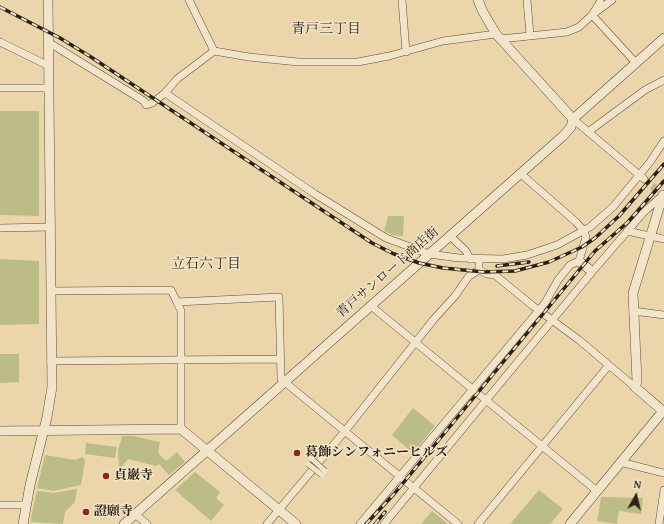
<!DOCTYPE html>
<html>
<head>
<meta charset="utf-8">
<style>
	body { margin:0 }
	#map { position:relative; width:664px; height:524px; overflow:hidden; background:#ebd6ac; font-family:"Gentium Book Plus",serif }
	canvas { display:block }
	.north { position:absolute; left:616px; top:476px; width:40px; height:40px; -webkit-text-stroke:3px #f2e4c9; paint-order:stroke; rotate:8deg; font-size:11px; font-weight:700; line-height:16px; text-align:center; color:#2c2116 }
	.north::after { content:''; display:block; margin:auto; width:14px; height:18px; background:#2c2116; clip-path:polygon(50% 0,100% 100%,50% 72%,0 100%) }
</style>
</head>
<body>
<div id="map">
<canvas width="664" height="524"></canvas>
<div class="north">N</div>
</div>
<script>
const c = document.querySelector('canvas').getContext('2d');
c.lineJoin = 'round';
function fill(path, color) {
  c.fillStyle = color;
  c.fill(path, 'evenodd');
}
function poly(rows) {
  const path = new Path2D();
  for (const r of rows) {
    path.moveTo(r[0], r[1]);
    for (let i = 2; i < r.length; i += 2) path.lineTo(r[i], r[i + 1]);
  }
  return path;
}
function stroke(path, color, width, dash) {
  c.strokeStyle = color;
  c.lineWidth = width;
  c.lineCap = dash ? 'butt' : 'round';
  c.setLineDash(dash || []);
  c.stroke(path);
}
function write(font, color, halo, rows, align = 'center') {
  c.font = font + ' "Gentium Book Plus","Noto Serif JP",serif';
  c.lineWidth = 3;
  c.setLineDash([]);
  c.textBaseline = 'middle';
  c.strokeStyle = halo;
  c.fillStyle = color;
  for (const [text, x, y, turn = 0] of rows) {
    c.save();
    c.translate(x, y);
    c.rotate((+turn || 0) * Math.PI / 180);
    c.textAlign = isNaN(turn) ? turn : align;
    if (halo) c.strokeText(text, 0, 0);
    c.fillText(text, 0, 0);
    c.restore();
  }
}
const green = poly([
	[0,111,39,111,39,216,0,215],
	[388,216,404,216,403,236,392,235,384,231],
	[0,259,39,261,39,324,0,325],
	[0,354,19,354,19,382,0,383],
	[413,408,435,426,413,453,392,435],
	[122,436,133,436,160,442,158,453,166,461,177,452,185,462,169,475,159,464,156,466,128,459,119,470,118,451],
	[86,443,117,447,115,458,85,454],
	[45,455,75,460,83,457,85,461,81,485,53,491,37,488],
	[195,472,220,492,216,498,224,505,211,521,175,490],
	[77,489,75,502,65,512,63,524,31,522,31,517,37,491,54,493],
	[539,490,563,509,550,524,510,524],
	[601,497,643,498,641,514,619,511,617,524,597,521],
	[432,511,448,524,421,524]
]);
const minorTunnel = poly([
	[644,179,661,193]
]);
const minor = poly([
	[189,0,214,51,249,57,298,62,358,62,389,56,443,41,496,34],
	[402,0,406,52],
	[527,0,530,35],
	[612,0,592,15,636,63],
	[501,39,567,32,579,27,592,15,600,2],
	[0,42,49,66],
	[48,42,144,101,146,105,152,103,165,93,177,79,214,51],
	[0,88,49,88],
	[165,93,315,194,386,238,429,254,459,258,503,259,527,255,557,245,590,227,613,207,650,162,664,141],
	[573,119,644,179],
	[588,132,645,90,664,80],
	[0,228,51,227],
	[627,231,664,239],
	[450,236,466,251,470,259],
	[479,270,487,274,495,275,533,306,579,340,635,387],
	[51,291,171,290,177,302,279,297,281,379,458,524],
	[177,302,181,311,181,429],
	[371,306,597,491],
	[633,311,664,315],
	[51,361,279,359],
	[620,462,664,473],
	[0,505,26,505],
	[135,514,147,524],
	[267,524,345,431,434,319,455,296,469,276,479,270,479,259],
	[360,524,545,303,558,280,570,265,579,261,586,237,583,230,576,222,521,174],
	[384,524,592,272,644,212,663,195],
	[478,524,609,365],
	[659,524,664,490]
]);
const tertiary = poly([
	[478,0,483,12,496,34,573,119],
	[580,262,589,269],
	[0,431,181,429,296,524],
	[23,524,30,485,47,417,52,387,48,0],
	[124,524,563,136,571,127,573,119,664,38],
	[570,524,663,411,635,387,637,381,633,293,663,195]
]);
const rail = poly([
	[0,7,60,38,91,57,372,243,394,254,419,263,443,268,484,272,515,271,549,262,582,247,595,238,619,216,664,164],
	[497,266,529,262],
	[366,524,394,494,595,251,628,222,664,181],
	[375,524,385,512]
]);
const pedestrianBridge = poly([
	[312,459,325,471],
	[308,464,322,475]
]);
const markers = [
	[297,453,4,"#8f2418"],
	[106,476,4,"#8f2418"],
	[86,512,4,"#8f2418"]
];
const streetNames = [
	["青戸サンロード商店街",388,273,-41]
];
const poiNames = [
	["葛飾シンフォニーヒルズ",305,453],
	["貞巖寺",114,476],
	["證願寺",94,512]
];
const neighbourhoodNames = [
	["青戸三丁目",326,29],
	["立石六丁目",206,264]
];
fill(green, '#bcbc86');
stroke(minorTunnel, '#c5b28e', 7, [7, 3.5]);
stroke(minor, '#5c4e3c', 8);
stroke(tertiary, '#5c4e3c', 10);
stroke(minor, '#f2e4c9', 7);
stroke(tertiary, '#f2e4c9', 9);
stroke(rail, '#2c2116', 3.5);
stroke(rail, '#f2e4c9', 2, [6]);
stroke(pedestrianBridge, '#5c4e3c', 6, []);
stroke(pedestrianBridge, '#f2e4c9', 5);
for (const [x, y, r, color] of markers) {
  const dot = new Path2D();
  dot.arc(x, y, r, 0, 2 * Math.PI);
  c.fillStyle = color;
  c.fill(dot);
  stroke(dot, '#f2e4c9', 1.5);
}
write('13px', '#2c2116', '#f2e4c9', streetNames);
write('bold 13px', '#2c2116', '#f2e4c9', poiNames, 'left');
write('14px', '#2c2116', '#f2e4c9', neighbourhoodNames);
</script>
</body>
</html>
